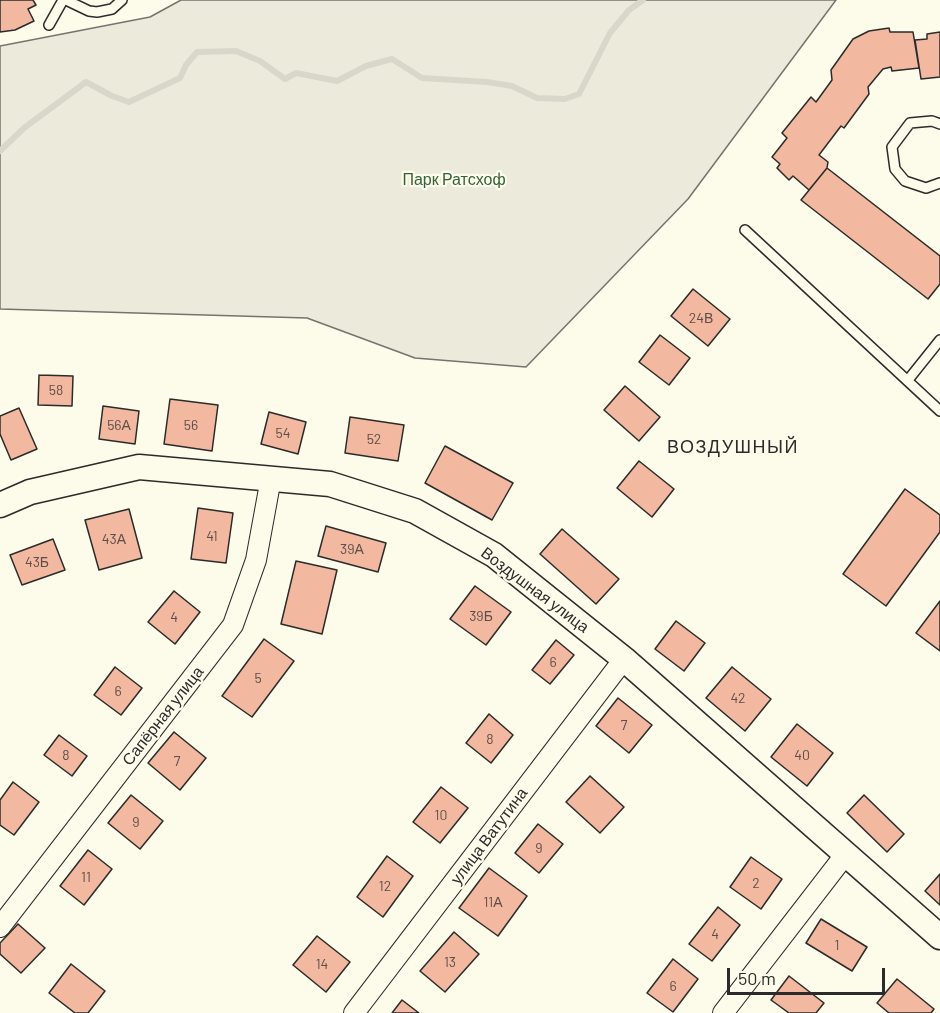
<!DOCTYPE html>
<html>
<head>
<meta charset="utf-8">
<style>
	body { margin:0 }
	#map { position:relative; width:940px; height:1013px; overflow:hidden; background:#fdfbea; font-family:Barlow,sans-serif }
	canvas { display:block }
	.scale { position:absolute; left:727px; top:968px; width:158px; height:27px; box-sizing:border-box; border:3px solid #2b2b2b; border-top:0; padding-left:8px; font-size:18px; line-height:21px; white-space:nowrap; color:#2b2b2b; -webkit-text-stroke:4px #fdfbea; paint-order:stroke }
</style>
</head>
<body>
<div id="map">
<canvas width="940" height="1013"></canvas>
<div class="scale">50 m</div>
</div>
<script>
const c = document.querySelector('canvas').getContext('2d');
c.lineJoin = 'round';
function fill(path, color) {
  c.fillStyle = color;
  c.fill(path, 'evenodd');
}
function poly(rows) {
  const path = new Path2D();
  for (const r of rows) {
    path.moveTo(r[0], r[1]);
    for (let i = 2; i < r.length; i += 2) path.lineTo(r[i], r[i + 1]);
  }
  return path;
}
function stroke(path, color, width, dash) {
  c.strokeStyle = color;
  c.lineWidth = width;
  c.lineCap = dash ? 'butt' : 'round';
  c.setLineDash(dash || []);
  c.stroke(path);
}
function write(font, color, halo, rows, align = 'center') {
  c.font = font + ' Barlow,sans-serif';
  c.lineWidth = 4.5;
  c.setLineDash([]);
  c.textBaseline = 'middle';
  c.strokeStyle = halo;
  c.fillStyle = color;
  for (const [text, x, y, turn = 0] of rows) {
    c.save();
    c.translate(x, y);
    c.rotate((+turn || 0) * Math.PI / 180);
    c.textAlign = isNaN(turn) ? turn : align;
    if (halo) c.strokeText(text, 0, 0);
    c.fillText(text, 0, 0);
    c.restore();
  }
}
const green = poly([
	[181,0,836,0,688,199,526,367,415,358,307,318,0,309,0,46,150,17,181,0]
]);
const stream = poly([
	[0,151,24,128,86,82,112,96,129,102,180,78,186,65,197,52,236,51,260,61,285,79,296,73,337,81,366,66,392,59,422,78,487,82,512,86,537,98,565,99,579,94,610,33,629,10,643,0]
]);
const building = poly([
	[0,0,33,0,36,5,28,9,34,21,15,30,0,32,0,0],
	[889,28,890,32,913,32,919,68,892,71,891,67,883,69,868,87,869,94,844,128,841,126,819,155,828,162,827,168,809,190,793,176,789,180,777,168,780,164,772,157,787,138,782,133,811,97,816,102,832,80,831,70,853,39,869,31,889,28],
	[940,32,940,77,921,79,915,40,927,39,927,34,940,32],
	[827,168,940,256,940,284,928,299,801,200,827,168],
	[693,289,730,319,708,346,671,316,693,289],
	[660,335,690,358,669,385,639,362,660,335],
	[39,375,73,376,72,406,38,405,39,375],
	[625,386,660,417,639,441,604,410,625,386],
	[170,399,218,405,212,451,164,444,170,399],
	[103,406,139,411,135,444,99,439,103,406],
	[19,408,37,449,11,460,0,434,0,416,19,408],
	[269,412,306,422,298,454,261,444,269,412],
	[350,417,404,425,398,461,345,453,350,417],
	[445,446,513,483,492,520,425,483,445,446],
	[639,461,674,489,652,517,617,488,639,461],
	[905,489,940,515,940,532,886,606,843,574,905,489],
	[198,508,233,513,226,563,191,559,198,508],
	[129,509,142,558,99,570,85,520,129,509],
	[326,526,386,543,378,572,318,556,326,526],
	[562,529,619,579,596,604,540,554,562,529],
	[53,539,65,570,22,585,10,555,53,539],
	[296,561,337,570,322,634,281,624,296,561],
	[475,586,511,612,486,645,450,619,475,586],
	[174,591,200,612,175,644,148,622,174,591],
	[940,601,940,651,916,633,940,601],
	[676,621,705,643,684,671,655,649,676,621],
	[264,639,294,661,252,717,222,696,264,639],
	[556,640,574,655,550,684,532,670,556,640],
	[115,667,142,688,121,715,94,695,115,667],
	[732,667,771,699,745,731,706,698,732,667],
	[618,698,652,725,629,753,596,726,618,698],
	[489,714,513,735,491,763,466,743,489,714],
	[797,724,833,753,807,786,771,757,797,724],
	[174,732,206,758,180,790,148,763,174,732],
	[59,735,87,756,72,776,44,755,59,735],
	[590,776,624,807,600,833,566,802,590,776],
	[13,782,39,802,14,835,0,825,0,800,13,782],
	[441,787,468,808,440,843,413,822,441,787],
	[131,795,163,821,140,849,108,823,131,795],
	[864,795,904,834,887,852,847,813,864,795],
	[538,824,563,844,539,873,515,853,538,824],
	[88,850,112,869,84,905,60,886,88,850],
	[387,856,413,876,383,917,357,897,387,856],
	[751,857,782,879,761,909,730,887,751,857],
	[489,868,527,896,498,936,459,908,489,868],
	[940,874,940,905,925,891,940,874],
	[718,907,740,925,712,961,689,944,718,907],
	[821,919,867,947,852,971,806,943,821,919],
	[18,924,45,948,21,973,0,954,0,943,18,924],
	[454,932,479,954,445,992,420,971,454,932],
	[317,936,350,962,326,992,293,965,317,936],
	[673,959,698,979,673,1012,647,993,673,959],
	[71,964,105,991,88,1013,75,1013,49,993,71,964],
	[789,976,824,1003,816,1013,789,1013,771,1000,789,976],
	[897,979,934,1009,931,1013,889,1013,877,1003,897,979],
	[402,1000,419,1013,392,1013,402,1000]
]);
const service = poly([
	[66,0,89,11,97,12,112,9,122,0],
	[49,25,63,0],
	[940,124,932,121,910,123,892,147,895,169,905,181,926,188,940,183],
	[745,230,940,411],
	[908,380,940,340]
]);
const minor = poly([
	[0,927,233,625,256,560,271,478],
	[354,1013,624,659],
	[723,1013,845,855]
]);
const tertiary = poly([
	[0,505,30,492,139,467,330,484,415,511,494,555,624,659,940,937]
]);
const numberNames = [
	["24В",701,318],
	["58",56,390],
	["56А",119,425],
	["56",191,425],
	["54",283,433],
	["52",374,439],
	["41",212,536],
	["43А",114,539],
	["39А",352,549],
	["43Б",37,562],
	["39Б",481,616],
	["4",174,617],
	["6",553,662],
	["5",258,678],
	["6",118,691],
	["42",738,698],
	["7",624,725],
	["8",490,739],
	["8",66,755],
	["40",802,755],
	["7",177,761],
	["10",441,815],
	["9",136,822],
	["9",539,848],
	["11",86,877],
	["2",756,883],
	["12",385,886],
	["11А",493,902],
	["4",715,934],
	["1",837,945],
	["13",450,962],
	["14",322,964],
	["6",673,986]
];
const parkNames = [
	["Парк Ратсхоф",454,180]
];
const streetNames = [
	["Воздушная улица",535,590,37],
	["Сапёрная улица",163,716,-52],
	["улица Ватутина",489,836,-53]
];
const neighbourhoodNames = [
	["ВОЗДУШНЫЙ",733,447]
];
fill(green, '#ecebdb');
stroke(green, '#74746e', 1.5);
stroke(stream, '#d8d7c9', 6);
fill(building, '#f2b8a0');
stroke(building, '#2b2b2b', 1.5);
stroke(service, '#2b2b2b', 12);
stroke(minor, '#2b2b2b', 22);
stroke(tertiary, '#2b2b2b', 27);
stroke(service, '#fdfbea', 9);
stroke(minor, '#fdfbea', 20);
stroke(tertiary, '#fdfbea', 24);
write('14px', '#5d4e48', null, numberNames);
write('16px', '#34623c', '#fdfbea', parkNames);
write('16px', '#2b2b2b', '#fdfbea', streetNames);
c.letterSpacing = '1.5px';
write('18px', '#2b2b2b', '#fdfbea', neighbourhoodNames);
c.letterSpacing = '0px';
</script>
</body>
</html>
